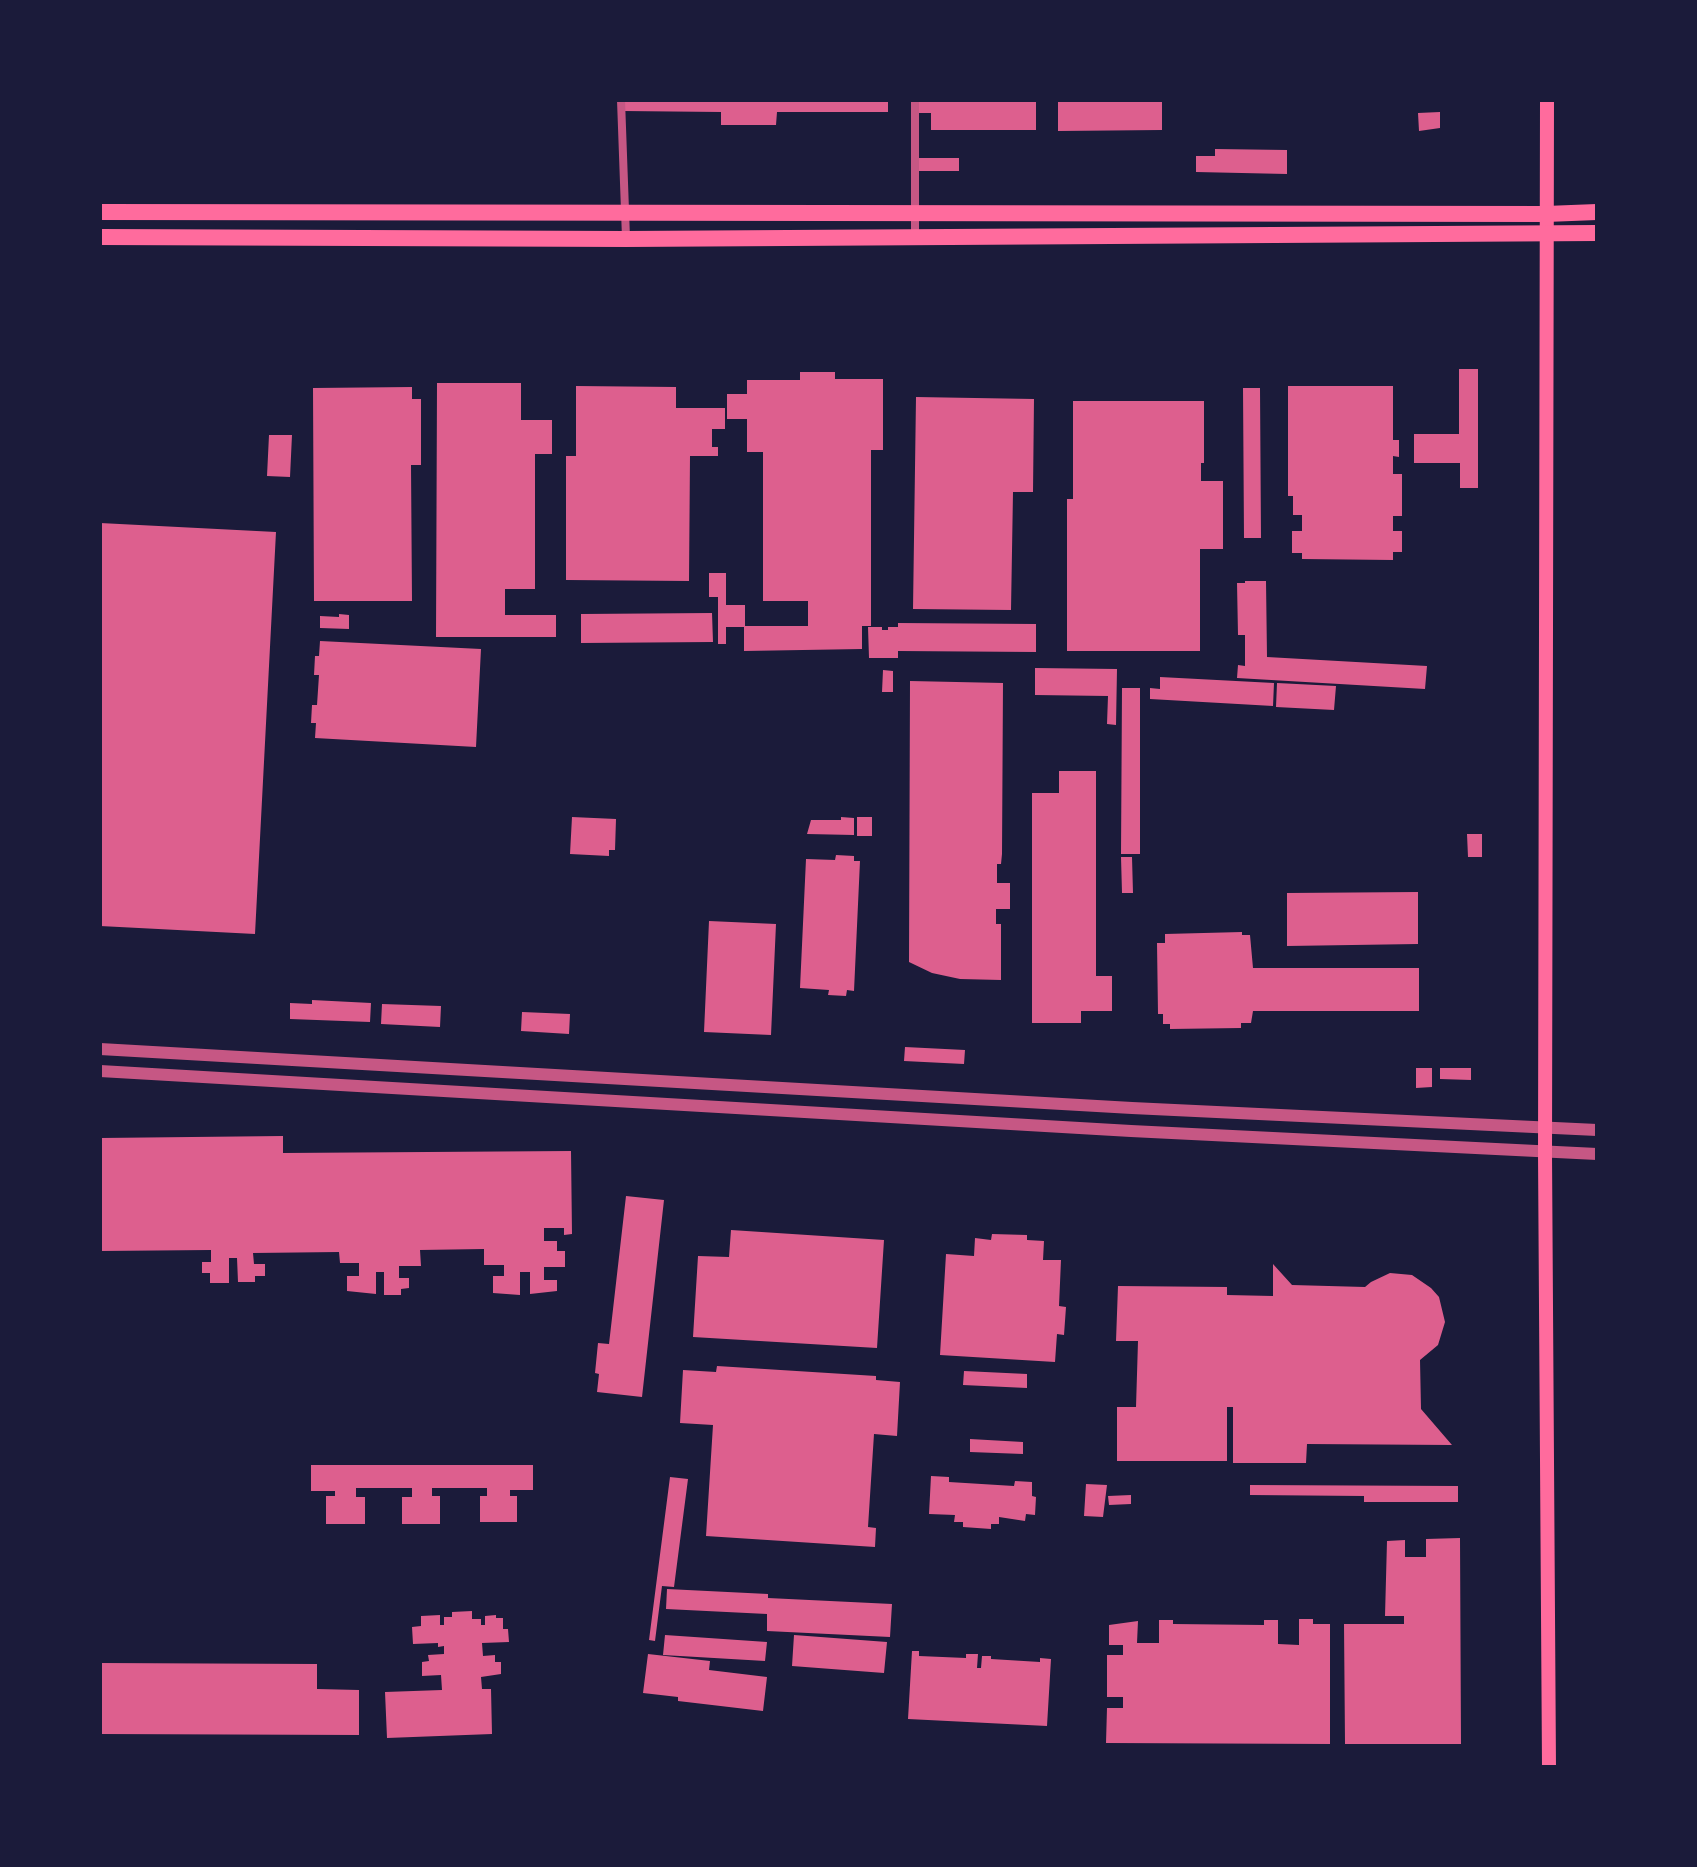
<!DOCTYPE html>
<html>
<head>
<meta charset="utf-8">
<style>
	body { margin:0 }
	#map { position:relative; width:1697px; height:1867px; overflow:hidden; background:#1b1b3a; font-family:Mulish,sans-serif }
	canvas { display:block }
	.frame { position:absolute; inset:0; border:102px solid #1b1b3a; pointer-events:none }
</style>
</head>
<body>
<div id="map">
<canvas width="1697" height="1867"></canvas>
<div class="frame"></div>
</div>
<script>
const c = document.querySelector('canvas').getContext('2d');
c.lineJoin = 'round';
function fill(path, color) {
  c.fillStyle = color;
  c.fill(path, 'evenodd');
}
function poly(rows) {
  const path = new Path2D();
  for (const r of rows) {
    path.moveTo(r[0], r[1]);
    for (let i = 2; i < r.length; i += 2) path.lineTo(r[i], r[i + 1]);
  }
  return path;
}
function stroke(path, color, width, dash) {
  c.strokeStyle = color;
  c.lineWidth = width;
  c.lineCap = dash ? 'butt' : 'round';
  c.setLineDash(dash || []);
  c.stroke(path);
}
const building = poly([
	[623,100,888,100,888,112,777,112,776,125,721,125,721,112,623,111],
	[911,100,1036,100,1036,130,931,130,931,113,911,113],
	[1058,100,1162,100,1162,130,1058,131],
	[1440,112,1440,128,1419,131,1418,113],
	[1215,149,1287,150,1287,174,1196,172,1196,156,1215,156],
	[913,158,959,158,959,171,913,171],
	[1459,369,1478,369,1478,488,1460,488,1460,463,1414,463,1414,434,1459,434],
	[800,372,835,372,835,379,883,379,883,450,871,450,871,626,862,626,862,649,744,651,744,627,726,627,726,644,718,644,718,597,709,597,709,573,726,573,726,605,745,605,745,626,808,626,808,601,763,601,763,452,747,452,747,419,727,419,727,394,747,394,747,380,800,380],
	[437,383,521,383,521,420,552,420,552,454,535,454,535,589,505,589,505,615,556,615,556,637,436,637],
	[576,386,676,387,676,408,725,408,725,429,712,429,712,447,718,447,718,456,690,456,689,581,566,580,566,456,576,456],
	[1288,386,1393,386,1393,440,1399,440,1399,457,1393,456,1393,474,1402,474,1402,516,1393,516,1393,531,1402,531,1402,552,1393,552,1393,560,1302,559,1302,553,1292,553,1292,531,1302,531,1302,515,1293,515,1293,496,1288,496],
	[412,387,412,399,421,399,421,465,411,465,412,601,314,601,313,388],
	[1243,388,1260,388,1261,538,1244,538],
	[916,397,1034,399,1033,492,1013,492,1011,610,913,609],
	[1073,401,1204,401,1204,463,1201,463,1201,481,1223,481,1223,549,1200,549,1200,651,1067,651,1067,499,1073,499],
	[269,435,292,435,290,477,267,476],
	[100,523,276,532,255,934,100,926],
	[1245,581,1266,581,1267,657,1427,666,1425,689,1237,678,1238,665,1245,666,1245,635,1238,635,1237,583,1245,583],
	[712,613,713,642,581,643,581,614],
	[339,614,349,615,349,629,320,628,320,616,339,617],
	[898,623,1036,624,1036,652,898,651,898,658,869,658,868,627,882,627,882,630,888,630,888,627,898,627],
	[320,641,481,649,476,747,315,738,316,723,311,723,312,705,317,705,319,675,314,675,315,656,319,656],
	[1035,668,1117,669,1116,725,1107,724,1108,696,1035,695],
	[883,670,893,671,893,692,882,692],
	[1160,677,1274,683,1273,706,1150,699,1150,688,1160,689],
	[910,681,1003,683,1002,854,1001,864,997,864,997,883,1010,883,1010,909,996,909,996,924,1001,924,1001,980,960,979,932,973,909,962],
	[1277,683,1336,686,1334,710,1276,707],
	[1122,688,1140,688,1140,854,1121,854],
	[1059,771,1096,771,1096,976,1112,976,1112,1011,1081,1011,1081,1023,1032,1023,1032,793,1059,793],
	[572,817,616,819,615,850,609,850,609,856,570,854],
	[841,817,854,818,854,835,807,834,811,820,841,820],
	[857,817,872,817,872,836,857,836],
	[1467,834,1482,834,1482,857,1468,857],
	[836,855,854,856,854,861,860,861,854,991,847,990,846,996,828,995,829,990,800,988,806,859,835,860],
	[1121,857,1132,857,1133,893,1122,893],
	[1418,892,1418,944,1287,946,1287,893],
	[709,921,776,924,771,1035,704,1032],
	[1242,932,1242,935,1250,935,1253,968,1419,968,1419,1011,1253,1011,1251,1023,1241,1023,1241,1028,1170,1029,1170,1024,1163,1024,1163,1014,1158,1014,1157,943,1165,943,1165,934],
	[312,1000,371,1003,370,1022,290,1019,290,1003,312,1004],
	[382,1004,441,1006,440,1027,381,1024],
	[522,1012,570,1014,569,1034,521,1031],
	[905,1047,965,1050,964,1064,904,1061],
	[1416,1068,1432,1068,1432,1087,1416,1088],
	[1440,1068,1471,1068,1471,1080,1440,1079],
	[283,1136,283,1153,571,1151,572,1234,564,1235,564,1228,544,1228,544,1241,557,1241,557,1251,565,1251,565,1267,544,1267,544,1280,557,1280,557,1291,530,1294,530,1272,520,1272,520,1295,493,1293,493,1276,504,1276,504,1265,484,1265,484,1249,420,1250,421,1266,399,1266,399,1278,409,1278,409,1288,401,1289,401,1295,384,1295,384,1272,376,1272,376,1294,347,1291,347,1276,359,1276,359,1263,340,1263,339,1252,253,1253,254,1264,265,1264,265,1276,255,1276,255,1282,238,1282,237,1258,229,1258,229,1283,210,1283,210,1273,202,1273,202,1262,211,1262,211,1250,100,1251,100,1138],
	[626,1196,664,1200,642,1397,597,1392,599,1374,595,1373,598,1343,609,1344],
	[731,1230,884,1240,877,1348,693,1337,698,1256,729,1257],
	[992,1234,1027,1235,1027,1240,1044,1241,1043,1260,1061,1260,1059,1306,1066,1307,1064,1335,1057,1334,1055,1362,940,1355,946,1254,974,1256,975,1238,991,1240],
	[1273,1264,1292,1285,1365,1287,1371,1282,1390,1273,1412,1275,1431,1288,1439,1297,1445,1322,1438,1345,1420,1360,1421,1409,1452,1445,1307,1444,1306,1463,1233,1463,1233,1407,1227,1407,1227,1461,1117,1461,1117,1407,1136,1407,1138,1341,1116,1341,1118,1286,1227,1287,1227,1295,1273,1296],
	[717,1366,876,1376,876,1380,900,1382,897,1436,874,1434,868,1527,876,1528,875,1547,706,1536,713,1425,680,1423,683,1370,716,1372],
	[964,1371,1027,1374,1027,1388,963,1385],
	[970,1439,1023,1442,1023,1454,970,1452],
	[311,1465,533,1465,533,1490,510,1490,510,1496,517,1496,517,1522,480,1522,480,1496,487,1496,487,1488,432,1488,432,1496,440,1496,440,1524,402,1524,402,1497,412,1497,412,1488,356,1488,356,1497,365,1497,365,1524,326,1524,326,1496,335,1496,335,1491,311,1491],
	[931,1476,949,1477,949,1482,1014,1486,1015,1481,1032,1482,1032,1496,1036,1497,1035,1515,1026,1514,1025,1521,999,1517,999,1524,991,1524,991,1529,963,1527,963,1522,954,1522,955,1515,929,1514],
	[670,1477,688,1479,674,1587,662,1586,655,1641,649,1640],
	[1086,1484,1107,1485,1103,1517,1084,1516],
	[1250,1485,1458,1486,1458,1502,1364,1502,1364,1496,1250,1495],
	[1131,1495,1131,1504,1109,1505,1108,1496],
	[1460,1538,1461,1744,1345,1744,1344,1624,1404,1624,1404,1616,1385,1616,1387,1541,1405,1540,1405,1557,1426,1557,1426,1539],
	[667,1589,768,1594,768,1598,892,1604,890,1637,767,1631,767,1614,666,1609],
	[472,1611,472,1619,481,1619,481,1625,485,1625,485,1616,496,1615,496,1618,503,1618,503,1629,508,1629,509,1642,482,1643,483,1656,495,1655,495,1662,501,1662,501,1674,481,1677,482,1689,491,1689,492,1734,387,1738,385,1692,442,1690,441,1675,422,1676,422,1662,429,1661,428,1655,444,1654,444,1646,438,1647,438,1643,413,1644,412,1627,421,1626,421,1616,440,1615,440,1625,444,1625,444,1617,452,1617,452,1612],
	[1299,1619,1313,1619,1313,1624,1330,1624,1330,1744,1106,1743,1107,1708,1123,1708,1123,1697,1107,1697,1107,1655,1123,1655,1123,1645,1109,1645,1109,1625,1138,1621,1137,1643,1159,1643,1159,1620,1173,1620,1173,1624,1264,1625,1264,1620,1278,1620,1278,1644,1299,1645],
	[665,1635,767,1642,765,1661,663,1655],
	[794,1635,887,1642,884,1673,792,1666],
	[912,1651,919,1651,919,1656,966,1658,966,1654,978,1654,977,1668,981,1668,982,1656,991,1656,991,1659,1040,1662,1040,1658,1051,1659,1047,1726,908,1719],
	[648,1654,710,1661,709,1670,767,1677,763,1711,678,1701,678,1697,643,1693],
	[100,1663,317,1664,317,1689,359,1690,359,1735,100,1734]
]);
const minor = poly([
	[621,100,626,238],
	[915,100,915,237]
]);
const tertiary = poly([
	[100,1049,1132,1108,1597,1130],
	[100,1071,1131,1131,1597,1154]
]);
const secondary = poly([
	[1547,100,1545,1153,1549,1767]
]);
const primary = poly([
	[100,212,1546,214,1597,212],
	[100,237,626,239,1597,233]
]);
fill(building, '#dd5f8e');
stroke(minor, '#c65784', 8);
stroke(tertiary, '#c65784', 12);
stroke(secondary, '#ff6b9d', 14);
stroke(primary, '#ff6b9d', 16);
</script>
</body>
</html>
